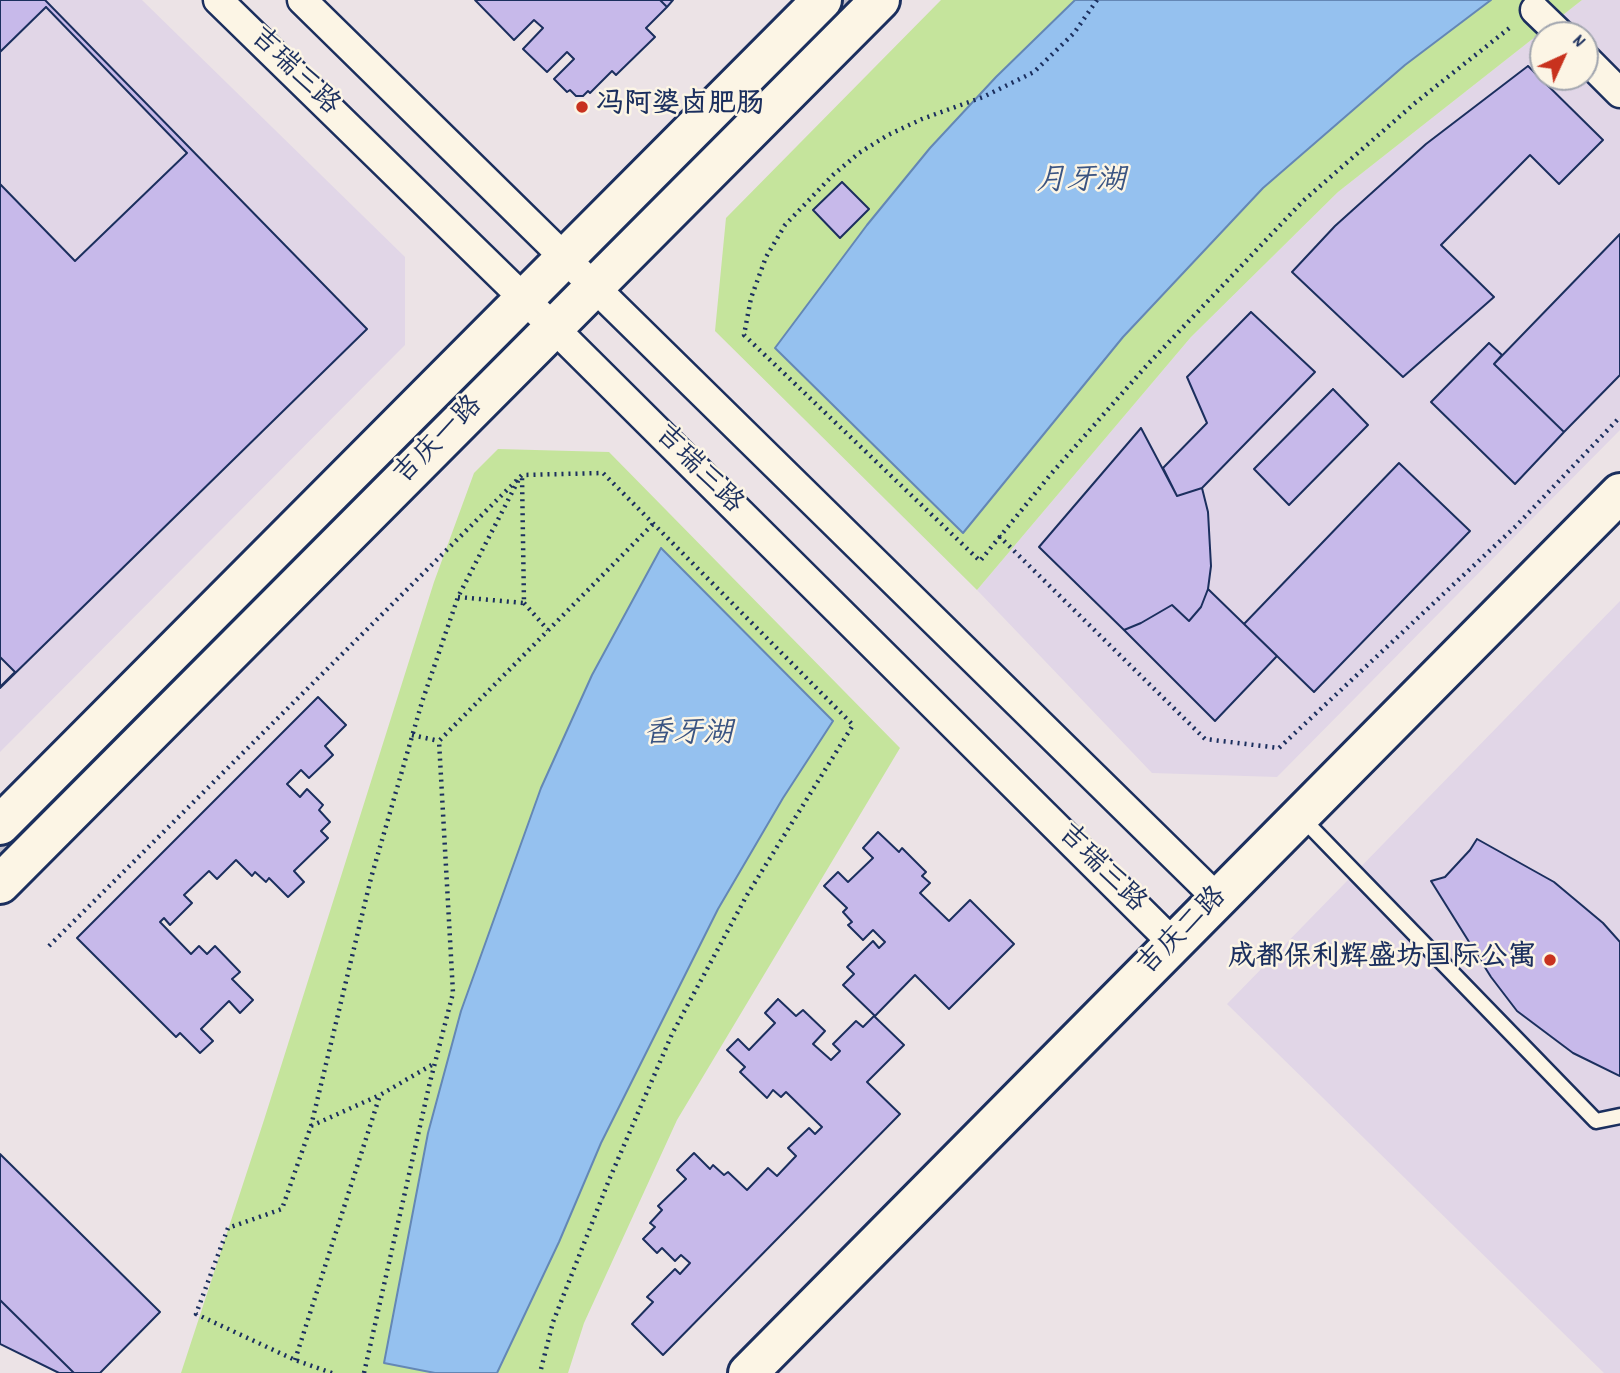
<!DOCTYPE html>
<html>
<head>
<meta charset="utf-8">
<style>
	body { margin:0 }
	#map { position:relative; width:1620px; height:1373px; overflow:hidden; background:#ece3e6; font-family:Dekko,sans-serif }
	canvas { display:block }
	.north { position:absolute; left:1529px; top:21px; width:70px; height:70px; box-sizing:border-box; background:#fcf5e5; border:2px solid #a2a6af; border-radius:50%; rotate:45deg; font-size:19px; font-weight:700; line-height:28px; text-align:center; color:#1b2f5e }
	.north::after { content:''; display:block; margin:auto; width:24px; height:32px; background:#c8321e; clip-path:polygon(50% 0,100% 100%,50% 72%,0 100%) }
</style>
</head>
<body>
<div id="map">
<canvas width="1620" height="1373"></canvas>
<div class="north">N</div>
</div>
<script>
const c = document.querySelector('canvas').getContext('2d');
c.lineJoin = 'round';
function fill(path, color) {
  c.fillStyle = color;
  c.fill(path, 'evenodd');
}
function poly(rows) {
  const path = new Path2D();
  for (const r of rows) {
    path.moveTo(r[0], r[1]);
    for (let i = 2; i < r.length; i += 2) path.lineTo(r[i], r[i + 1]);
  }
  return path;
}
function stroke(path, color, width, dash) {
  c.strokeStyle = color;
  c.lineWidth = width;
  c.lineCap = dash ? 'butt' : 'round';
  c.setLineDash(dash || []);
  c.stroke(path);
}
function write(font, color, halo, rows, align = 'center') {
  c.font = font + ' Dekko,"LXGW WenKai TC",sans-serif';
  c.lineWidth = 5;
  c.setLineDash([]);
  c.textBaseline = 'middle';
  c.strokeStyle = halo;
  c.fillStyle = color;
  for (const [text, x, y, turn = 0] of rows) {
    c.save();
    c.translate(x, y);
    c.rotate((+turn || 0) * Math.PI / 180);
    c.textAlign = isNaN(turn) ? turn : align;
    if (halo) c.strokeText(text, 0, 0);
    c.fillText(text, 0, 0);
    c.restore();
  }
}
const built = poly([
	[0,0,142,0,405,257,405,345,0,752],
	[1582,0,1620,0,1620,430,1277,777,1152,773,977,590,1191,337,1338,192],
	[1543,35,1585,35,1585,77,1543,77],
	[1620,601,1620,1373,1604,1373,1227,1004]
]);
const green = poly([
	[941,0,1582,0,1338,192,1191,337,977,590,715,331,726,218],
	[498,449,609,452,900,748,677,1120,584,1323,568,1373,181,1373,264,1120,434,582,474,473]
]);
const water = poly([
	[1075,0,1491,0,1405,65,1263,188,1123,337,963,533,775,348,867,225,930,148,996,77,1075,0],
	[661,548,833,721,783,798,718,909,601,1143,559,1242,497,1373,435,1373,384,1363,428,1133,461,1011,541,788,592,675,661,548]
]);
const building = poly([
	[0,0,45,0,367,329,0,688,0,0],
	[475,0,660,0,667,7,646,28,655,37,616,75,612,71,590,93,588,91,583,96,576,96,570,90,567,92,554,79,574,59,567,52,547,72,523,49,543,28,534,20,514,40,475,0],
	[660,0,673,0,667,7,660,0],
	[46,7,187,153,75,261,0,184,0,52,46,7],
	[1528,66,1603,140,1559,184,1530,155,1441,245,1494,297,1403,377,1292,272,1335,226,1426,144,1528,66],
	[842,182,869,209,840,238,813,210,842,182],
	[1620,234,1620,375,1564,432,1494,364,1620,234],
	[1251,312,1315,372,1202,488,1177,496,1163,468,1207,423,1187,377,1251,312],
	[1489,343,1502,355,1494,364,1564,432,1515,484,1431,402,1489,343],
	[1333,389,1368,425,1289,505,1254,469,1333,389],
	[1141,428,1177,496,1202,488,1208,512,1211,566,1208,589,1201,607,1189,621,1172,605,1141,623,1124,630,1039,547,1141,428],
	[1399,463,1470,531,1314,692,1244,624,1399,463],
	[1208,589,1277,656,1215,721,1124,630,1141,623,1172,605,1189,621,1201,607,1208,589],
	[0,657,15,672,0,687,0,657],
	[318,697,346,725,325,746,333,755,309,778,301,770,287,784,300,797,307,789,323,805,319,810,330,822,321,831,328,838,294,871,304,882,288,897,269,878,266,882,255,872,252,876,236,860,217,879,209,871,184,895,192,903,170,925,164,918,160,922,191,954,199,946,207,954,215,946,240,972,232,979,253,1000,240,1013,229,1001,201,1029,213,1041,200,1053,180,1033,176,1037,77,938,318,697],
	[878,832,899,852,902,848,926,872,922,876,930,883,920,893,949,921,970,900,1014,944,949,1009,915,975,875,1016,843,985,854,974,847,967,873,941,879,948,885,942,873,930,863,940,848,925,852,922,843,912,847,908,824,886,838,872,848,882,873,858,863,848,878,832],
	[1477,839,1554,882,1603,923,1620,942,1620,1076,1573,1053,1517,1011,1491,977,1431,881,1445,877,1470,850,1477,839],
	[778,999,796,1016,803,1010,825,1031,813,1044,831,1060,840,1051,833,1044,856,1021,863,1027,874,1016,904,1045,867,1082,900,1114,663,1355,632,1324,653,1302,647,1297,675,1269,680,1274,690,1263,681,1255,675,1261,662,1248,657,1253,643,1239,655,1227,650,1223,662,1210,658,1206,686,1179,677,1170,694,1153,710,1169,713,1165,724,1175,728,1172,747,1190,768,1168,777,1176,796,1156,788,1148,809,1128,815,1134,822,1127,786,1092,781,1097,773,1090,767,1098,740,1072,745,1067,727,1050,738,1039,749,1050,775,1023,765,1013,778,999],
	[0,1154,160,1312,100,1373,74,1373,0,1300,0,1154],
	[0,1300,74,1373,59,1373,0,1344,0,1300]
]);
const secondaryTunnel = poly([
	[0,853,850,0]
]);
const path = poly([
	[1097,0,1074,33,1034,72,983,97,922,119,888,135,859,153,833,175,785,225,766,257,751,298,744,335,980,561,1051,474,1149,363,1303,201,1415,103,1512,26],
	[999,536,1205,739,1279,748,1516,526,1620,417],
	[458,597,524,603,522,476],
	[524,603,548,630],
	[412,735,439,741],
	[49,946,522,475,603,473,853,725,747,895,672,1034,609,1180,553,1322,540,1373],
	[311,1126,380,1095],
	[295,1360,380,1095,435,1063],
	[332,1373,295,1360,196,1314,228,1228,282,1209,311,1126,371,878,422,702,458,597,519,479],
	[364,1373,430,1082,453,993,439,741,653,524]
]);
const lane = poly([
	[1301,817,1596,1121,1620,1116]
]);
const street = poly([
	[218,0,554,328,1174,944],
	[302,0,1218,899],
	[1535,10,1561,35],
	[1585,58,1620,93]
]);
const secondary = poly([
	[0,825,822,0],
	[0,884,880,0],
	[748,1373,1620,493]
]);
const markers = [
	[582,107,7,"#c8321e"],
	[1550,960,7,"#c8321e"]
];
const streetNames = [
	["吉瑞三路",293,73,44],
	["吉庆一路",440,442,-45],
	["吉瑞三路",697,471,45],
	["吉瑞三路",1100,870,45],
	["吉庆二路",1184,933,-45]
];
const poiNames = [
	["冯阿婆卤肥肠",596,107],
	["成都保利辉盛坊国际公寓",1536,960,"right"]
];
const waterNames = [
	["月牙湖",1081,184],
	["香牙湖",688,737]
];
fill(built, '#e1d6e7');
fill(green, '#c5e49c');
fill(water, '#95c1ef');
stroke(water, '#6487b5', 2);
fill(building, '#c7b9ea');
stroke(building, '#1b2f5e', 2);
stroke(secondaryTunnel, '#c2bfcb', 38, [38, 19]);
stroke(lane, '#1b2f5e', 19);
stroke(street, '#1b2f5e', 33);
stroke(secondary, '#1b2f5e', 44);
stroke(path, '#1b2f5e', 4.5, [2, 5]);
stroke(lane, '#fcf5e5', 14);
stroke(street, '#fcf5e5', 28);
stroke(secondary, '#fcf5e5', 38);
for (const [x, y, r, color] of markers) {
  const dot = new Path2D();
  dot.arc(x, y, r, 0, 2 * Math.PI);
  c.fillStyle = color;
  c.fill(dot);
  stroke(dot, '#fcf5e5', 2.5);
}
write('28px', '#1b2f5e', '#fcf5e5', streetNames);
write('bold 28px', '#1b2f5e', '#fcf5e5', poiNames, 'left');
write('italic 30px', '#3a5482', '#fcf5e5', waterNames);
</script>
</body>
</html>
